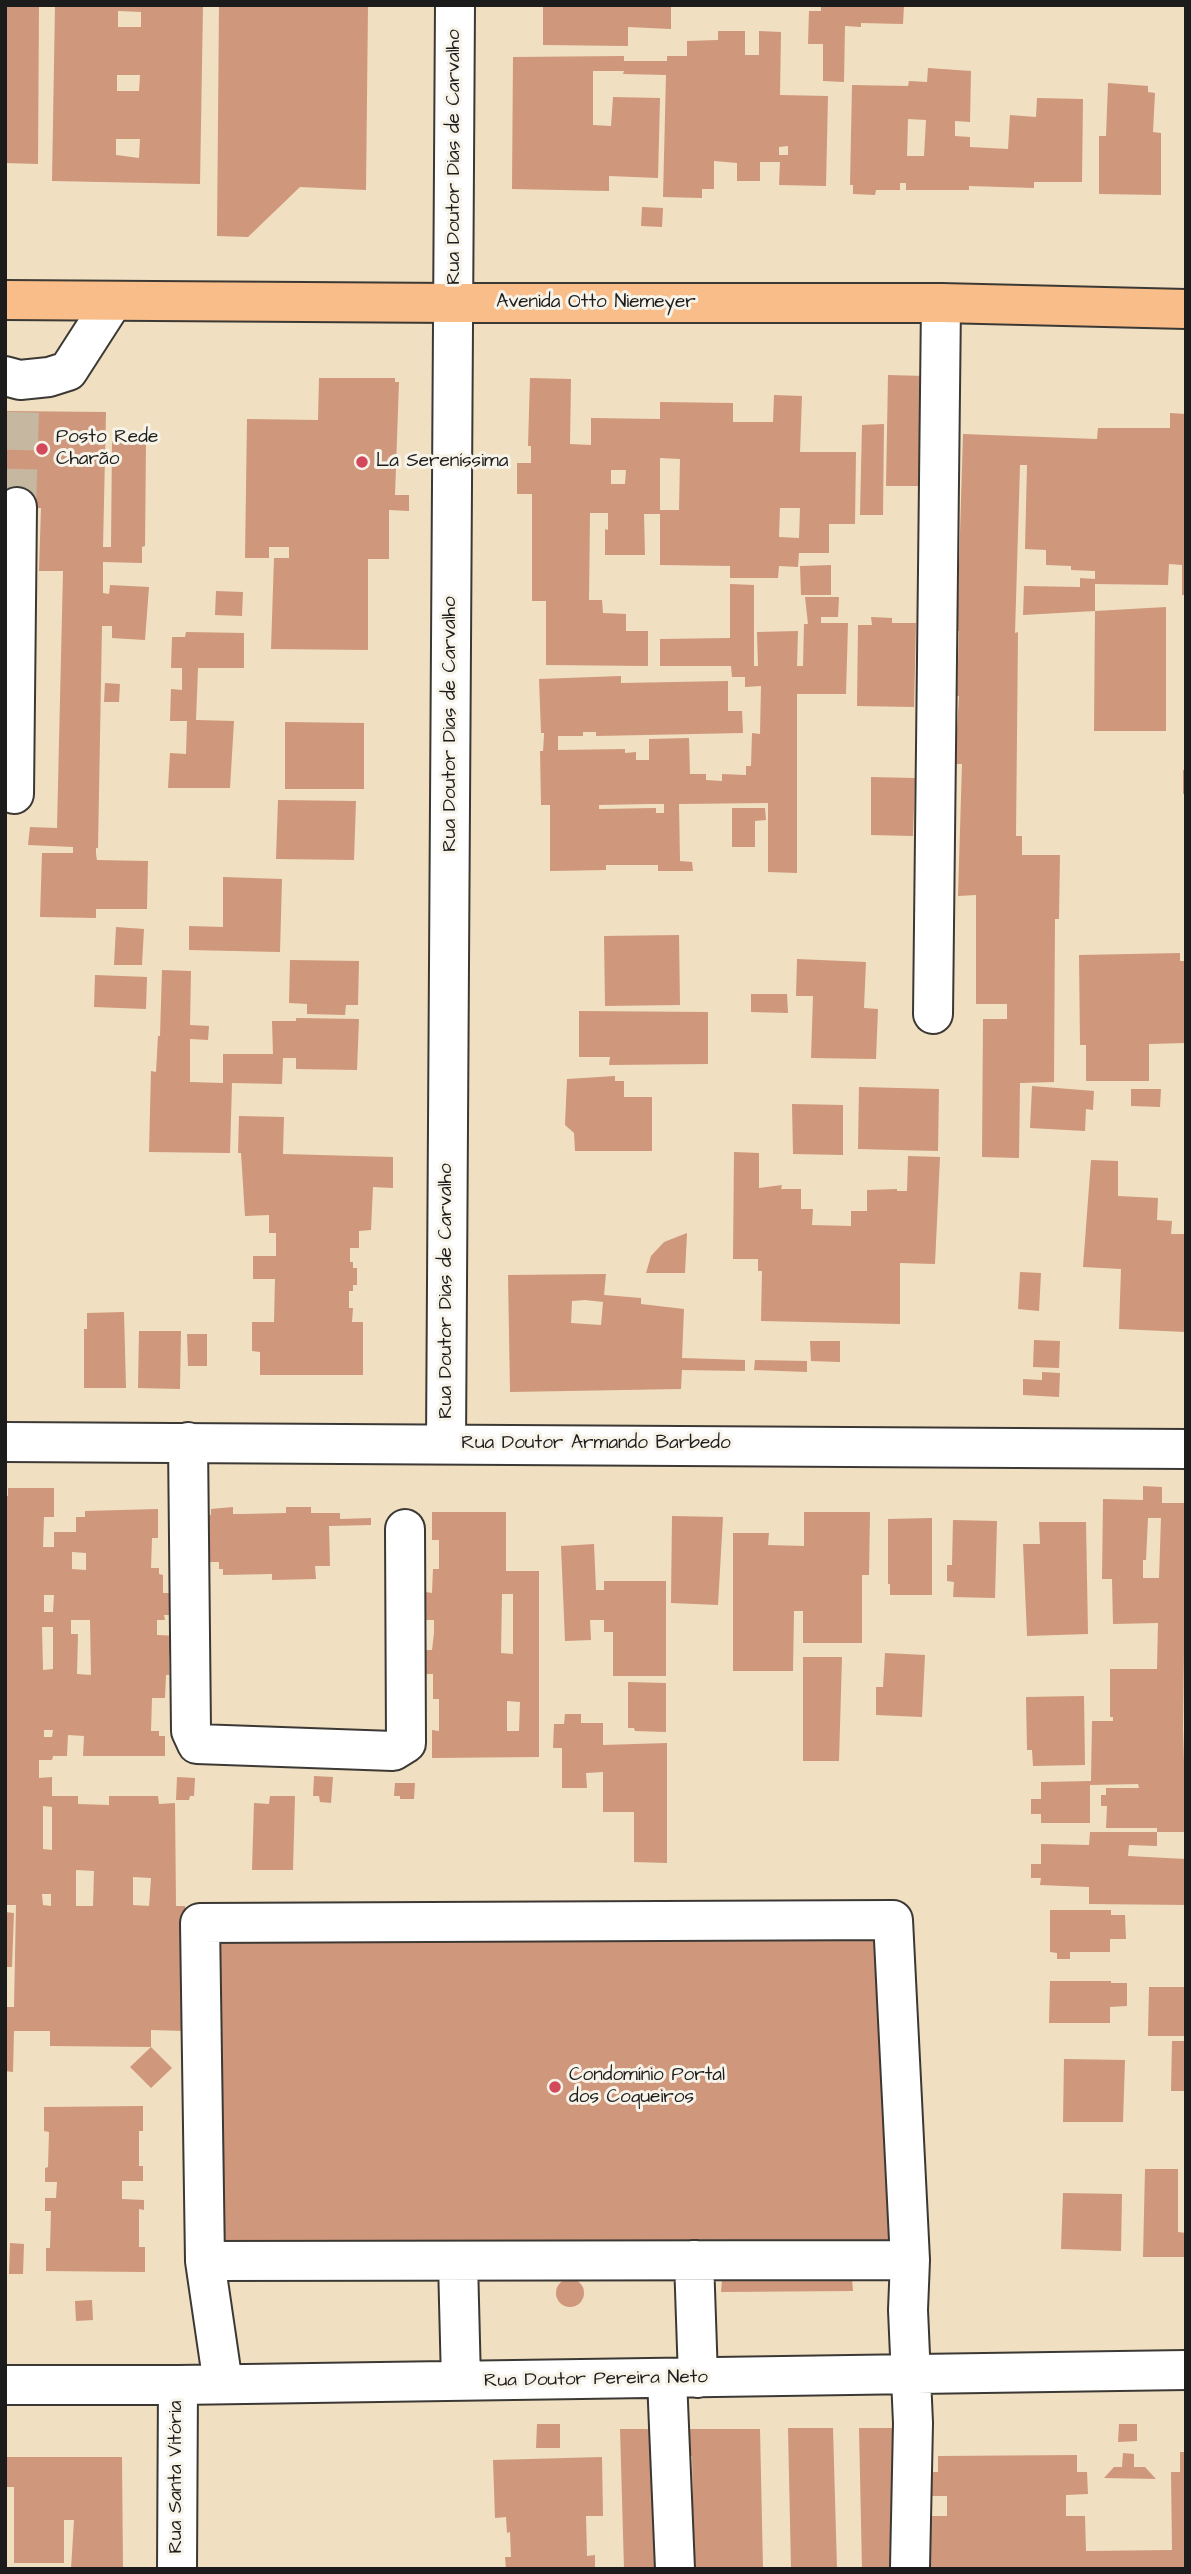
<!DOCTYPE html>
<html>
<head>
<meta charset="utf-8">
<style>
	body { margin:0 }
	#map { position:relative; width:1191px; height:2574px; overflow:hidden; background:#f0dfc1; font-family:"Architects Daughter",sans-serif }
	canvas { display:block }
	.frame { position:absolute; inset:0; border:7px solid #1c1c1c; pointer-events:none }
</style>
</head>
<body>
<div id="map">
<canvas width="1191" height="2574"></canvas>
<div class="frame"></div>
</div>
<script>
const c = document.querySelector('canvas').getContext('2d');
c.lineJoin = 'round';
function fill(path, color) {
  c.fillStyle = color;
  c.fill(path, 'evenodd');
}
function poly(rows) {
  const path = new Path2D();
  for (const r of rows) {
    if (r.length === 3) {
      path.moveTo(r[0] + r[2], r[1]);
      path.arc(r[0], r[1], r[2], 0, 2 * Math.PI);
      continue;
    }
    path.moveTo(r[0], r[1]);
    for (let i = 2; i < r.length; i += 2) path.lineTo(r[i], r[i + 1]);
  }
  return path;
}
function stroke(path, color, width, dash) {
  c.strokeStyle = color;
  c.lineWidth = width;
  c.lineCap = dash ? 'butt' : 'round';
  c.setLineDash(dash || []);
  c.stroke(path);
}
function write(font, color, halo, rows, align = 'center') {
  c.font = font + ' "Architects Daughter",sans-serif';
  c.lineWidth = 6;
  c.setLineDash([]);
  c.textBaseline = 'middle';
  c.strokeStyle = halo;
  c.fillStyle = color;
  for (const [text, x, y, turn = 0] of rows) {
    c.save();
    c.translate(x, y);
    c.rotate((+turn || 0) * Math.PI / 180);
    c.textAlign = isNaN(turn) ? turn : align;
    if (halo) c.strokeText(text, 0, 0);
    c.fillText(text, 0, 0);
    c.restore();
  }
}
const building = poly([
	[5,5,39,5,38,164,5,163],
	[55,5,203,5,200,184,52,181],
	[118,11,141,12,141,27,118,27],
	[117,75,140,75,139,91,117,91],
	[116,139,140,139,139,158,116,155],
	[219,5,368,5,366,190,300,187,248,237,217,236],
	[543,5,671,5,671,29,628,27,628,46,543,45],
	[821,5,904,5,903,24,861,23,861,27,845,26,844,82,823,81,823,44,808,44,809,11,821,11],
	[718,31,745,31,745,55,759,55,759,31,781,32,780,95,828,96,826,186,779,185,780,162,760,162,760,181,737,181,737,163,714,161,714,189,702,189,702,198,663,197,666,75,623,74,624,71,593,71,593,125,611,126,613,97,660,98,658,178,609,176,609,191,512,189,513,57,624,56,624,61,667,61,667,56,687,56,687,41,718,40],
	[788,146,788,155,779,155,779,147],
	[928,68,971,71,970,122,955,121,955,136,970,137,970,147,1008,149,1010,115,1036,117,1037,98,1083,99,1082,182,1034,182,1034,188,969,186,969,190,906,190,906,183,900,183,900,190,876,190,875,195,853,194,853,185,850,185,852,85,908,86,909,81,927,82],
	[908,119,926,120,924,156,907,156],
	[1108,83,1148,86,1148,92,1155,93,1153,132,1161,133,1161,195,1099,194,1099,136,1106,136],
	[642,207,663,208,662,227,641,226],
	[888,375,925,376,923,486,886,486],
	[319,378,395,378,395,382,399,382,395,495,409,495,409,511,389,510,389,559,368,559,368,650,271,649,274,558,289,558,289,547,269,547,269,558,245,558,247,419,318,420],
	[530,378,571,379,570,444,591,445,591,418,660,419,660,402,733,403,733,422,773,422,774,395,802,396,800,452,856,452,855,524,829,524,829,553,799,553,798,567,779,566,778,578,730,578,730,566,660,565,660,514,644,514,645,555,605,555,605,529,608,530,608,513,590,513,589,600,602,600,603,613,626,614,626,631,648,631,648,666,546,665,546,601,532,601,532,494,517,494,517,463,531,463,531,446,528,446],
	[660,458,680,459,679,510,660,510],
	[611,470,626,470,625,484,611,484],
	[780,508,800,508,799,538,779,537],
	[5,411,106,412,103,547,111,547,112,441,146,442,145,546,142,547,142,563,103,562,103,593,109,594,110,585,149,587,145,640,112,638,112,626,102,626,98,848,96,848,96,854,97,860,148,861,147,909,96,909,96,918,40,917,42,853,73,853,73,847,28,845,30,827,57,828,63,571,39,571,41,508,5,507],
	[1170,413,1186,414,1186,595,1182,595,1182,565,1169,564,1168,585,1095,584,1095,611,1023,615,1024,586,1080,587,1080,578,1095,579,1095,571,1071,570,1071,566,1046,565,1046,550,1025,549,1027,465,1020,465,1015,633,1018,632,1016,836,1022,836,1022,855,1060,855,1059,919,1055,919,1054,1082,1020,1083,1019,1158,982,1157,983,1019,1007,1019,1007,1004,976,1004,976,895,958,896,962,764,955,764,959,696,957,696,959,631,956,631,941,599,958,600,963,434,1097,439,1098,428,1170,428],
	[884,424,883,515,860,515,862,425],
	[831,565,831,595,801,595,800,566],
	[730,584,754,585,754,666,758,666,757,632,798,631,797,666,803,666,804,624,808,624,805,597,839,597,838,617,821,617,821,623,848,623,846,694,797,694,797,873,768,872,768,803,679,804,680,861,692,862,693,871,658,871,658,865,606,865,606,870,550,871,550,805,541,805,540,751,543,751,544,736,544,733,541,733,539,679,621,676,621,683,728,681,728,711,742,711,743,733,596,736,596,732,583,732,583,736,558,736,558,750,625,749,625,753,636,752,636,760,649,760,649,739,689,738,690,774,706,774,706,780,722,781,722,774,746,775,746,766,751,766,752,733,760,734,761,686,745,687,745,677,732,677,731,666,660,666,660,639,730,638],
	[648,804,664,804,664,813,656,813,656,808,599,809,599,805],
	[216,591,243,592,242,616,215,615],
	[1166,607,1166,731,1094,731,1095,611],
	[871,617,892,618,892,623,916,623,914,707,857,706,858,625,872,625],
	[186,632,244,633,244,668,198,668,196,720,234,721,230,788,168,788,170,753,186,754,187,721,170,721,171,689,182,690,182,668,171,668,172,637,185,637],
	[105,683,120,684,119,702,104,702],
	[285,722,364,723,364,789,285,789],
	[1183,770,1186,770,1186,794,1183,794],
	[871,777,915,778,913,836,871,835],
	[278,800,356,801,354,860,276,859],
	[732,808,765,808,766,820,755,821,755,847,732,847],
	[223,877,282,879,280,952,189,950,189,926,223,927],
	[116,927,144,929,142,965,114,965],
	[679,935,680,1005,605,1006,604,936],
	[1180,953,1180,961,1186,961,1186,1043,1149,1044,1149,1081,1086,1081,1086,1045,1080,1045,1079,955],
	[797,959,866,962,864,1008,878,1009,876,1059,811,1058,813,996,796,996],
	[290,960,359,961,358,1005,346,1005,345,1015,307,1014,307,1004,289,1003],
	[162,970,191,971,190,1025,209,1026,208,1040,190,1039,190,1082,223,1083,223,1054,273,1054,272,1021,296,1021,296,1018,359,1019,357,1070,296,1069,296,1058,283,1058,282,1084,232,1083,230,1153,149,1152,151,1071,156,1072,158,1036,160,1036],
	[95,975,147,977,146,1009,94,1007],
	[751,994,787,994,788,1013,751,1012],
	[579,1011,708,1012,708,1064,609,1065,610,1057,579,1057],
	[615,1076,615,1081,624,1081,624,1097,652,1097,652,1151,575,1151,574,1133,565,1125,567,1079],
	[1032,1086,1094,1091,1093,1110,1086,1109,1085,1131,1030,1128],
	[859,1087,939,1089,938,1151,858,1149],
	[1131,1089,1161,1089,1160,1107,1131,1106],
	[792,1104,843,1105,843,1155,793,1154],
	[239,1116,284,1117,283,1154,393,1157,393,1188,373,1187,371,1230,359,1231,359,1248,350,1248,350,1262,353,1262,353,1268,357,1268,357,1285,353,1285,353,1291,349,1291,349,1308,353,1308,352,1322,363,1322,363,1375,260,1375,260,1352,252,1351,252,1322,274,1322,275,1279,253,1279,253,1256,276,1256,276,1233,269,1233,269,1215,245,1216,241,1153,238,1153],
	[734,1152,759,1153,759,1188,782,1185,781,1189,801,1189,801,1209,813,1209,812,1225,851,1226,851,1211,867,1211,867,1190,897,1189,897,1191,907,1191,908,1156,940,1157,935,1264,900,1263,900,1324,761,1321,762,1271,758,1271,758,1259,733,1259],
	[1091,1160,1118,1161,1118,1196,1158,1198,1157,1220,1172,1221,1171,1234,1186,1234,1186,1332,1119,1329,1121,1269,1083,1267],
	[687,1233,685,1273,646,1273,651,1256,664,1242],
	[1020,1272,1041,1273,1039,1311,1018,1309],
	[606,1274,604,1295,641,1298,641,1304,684,1309,682,1358,745,1360,745,1371,682,1370,681,1389,510,1392,508,1275],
	[585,1300,603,1302,601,1325,571,1323,572,1301],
	[124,1312,126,1388,84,1388,84,1329,87,1329,87,1313],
	[139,1331,181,1331,180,1389,138,1388],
	[187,1334,207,1334,207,1366,188,1366],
	[1034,1340,1060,1341,1059,1368,1033,1367],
	[810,1341,840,1341,840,1362,811,1361],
	[755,1360,807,1361,807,1372,754,1370],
	[1042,1372,1060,1373,1059,1397,1023,1395,1023,1379,1042,1380],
	[1143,1486,1162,1487,1162,1503,1186,1503,1183,1728,1186,1832,1157,1832,1157,1828,1106,1828,1107,1806,1101,1806,1101,1795,1106,1795,1106,1788,1139,1788,1138,1784,1090,1785,1090,1823,1041,1823,1041,1814,1031,1814,1031,1799,1041,1799,1041,1782,1091,1781,1092,1721,1113,1721,1113,1717,1110,1717,1110,1669,1157,1669,1158,1623,1113,1624,1112,1579,1102,1579,1103,1499,1143,1500],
	[1148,1518,1161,1518,1159,1578,1143,1578,1143,1560,1146,1560],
	[8,1488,54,1488,54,1517,44,1517,43,1547,54,1547,54,1532,76,1532,76,1517,85,1517,85,1511,158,1509,158,1538,152,1538,151,1568,159,1568,159,1574,163,1575,163,1593,169,1593,169,1615,164,1615,165,1620,157,1620,157,1635,181,1636,181,1656,169,1655,169,1675,166,1675,165,1698,152,1698,151,1731,159,1731,159,1736,165,1736,165,1756,83,1756,84,1736,68,1735,67,1756,53,1756,52,1760,39,1760,39,1778,52,1777,52,1796,78,1796,78,1804,109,1805,109,1796,158,1796,159,1804,175,1803,176,1906,185,1906,184,2031,151,2030,151,2047,50,2046,50,2031,14,2031,13,2072,5,2071,5,2007,14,2007,16,1905,5,1905,5,1497,8,1496],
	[72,1552,86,1553,86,1570,72,1569],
	[44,1595,54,1595,53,1612,44,1612],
	[71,1620,90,1620,91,1675,77,1674,78,1634,71,1634],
	[42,1627,53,1627,53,1669,43,1670],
	[44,1730,53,1730,52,1737,44,1737],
	[43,1806,52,1807,52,1850,43,1849],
	[76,1870,94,1871,93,1906,76,1906],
	[133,1877,151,1878,149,1906,133,1905],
	[42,1894,51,1894,51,1906,43,1905],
	[233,1507,233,1514,243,1514,286,1513,286,1507,311,1507,311,1513,340,1513,340,1519,371,1518,371,1525,329,1526,330,1566,315,1566,316,1579,272,1580,272,1574,223,1575,223,1569,219,1569,219,1562,205,1562,204,1514,211,1515,211,1509],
	[432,1512,506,1512,506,1571,539,1571,539,1757,432,1758,432,1730,439,1731,439,1699,433,1699,433,1674,421,1674,422,1655,426,1655,426,1650,432,1650,434,1633,434,1620,425,1620,426,1592,432,1593,433,1569,439,1569,439,1540,432,1540],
	[502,1594,513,1594,513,1654,501,1653],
	[507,1701,520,1702,519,1731,507,1731],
	[804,1512,870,1512,869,1575,862,1575,862,1643,803,1643,803,1611,794,1611,793,1671,733,1671,733,1533,769,1533,768,1545,804,1546],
	[672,1516,723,1517,718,1605,671,1603],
	[932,1518,932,1595,890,1595,890,1584,888,1584,888,1519],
	[953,1520,997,1521,995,1598,953,1597,954,1582,947,1581,947,1565,952,1565],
	[1039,1522,1086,1522,1088,1634,1027,1636,1023,1544,1040,1544],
	[594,1544,596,1590,604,1590,604,1581,666,1581,666,1676,613,1676,613,1632,604,1632,604,1620,590,1620,591,1640,565,1641,561,1546],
	[885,1653,925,1655,922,1717,876,1715,876,1687,883,1687],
	[803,1657,842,1657,839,1761,803,1761],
	[628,1682,666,1683,666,1732,635,1731,634,1728,628,1728],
	[1084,1696,1085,1765,1033,1766,1032,1750,1027,1750,1026,1697],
	[565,1714,581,1714,581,1723,603,1723,603,1745,667,1743,667,1863,634,1862,634,1812,603,1812,603,1772,586,1773,587,1788,562,1788,562,1748,553,1748,554,1724,564,1724],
	[314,1776,333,1777,331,1803,320,1802,319,1796,313,1796],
	[177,1777,195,1778,194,1796,190,1796,189,1800,176,1800],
	[395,1783,415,1783,414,1799,400,1799,400,1796,394,1796],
	[270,1796,295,1796,293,1870,252,1870,254,1803,269,1804],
	[1090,1832,1157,1832,1157,1846,1129,1845,1128,1856,1186,1859,1186,1905,1089,1904,1089,1887,1040,1885,1041,1878,1031,1878,1031,1864,1041,1864,1041,1844,1089,1845],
	[1050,1910,1111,1910,1111,1915,1125,1915,1126,1939,1110,1939,1110,1952,1070,1952,1070,1959,1057,1959,1057,1953,1050,1952],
	[5,1912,14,1913,12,1967,5,1967],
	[883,1927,894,2244,220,2241,221,1933],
	[1050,1981,1111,1981,1111,1983,1127,1983,1127,2006,1110,2007,1110,2023,1049,2023],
	[1149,1987,1186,1987,1186,2036,1148,2036],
	[1172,2041,1186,2041,1186,2091,1171,2091],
	[151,2047,172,2068,151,2088,130,2067],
	[1064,2059,1125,2060,1123,2122,1063,2122],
	[143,2106,143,2131,139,2131,139,2166,143,2166,143,2181,122,2181,122,2199,144,2200,144,2210,139,2209,139,2247,145,2247,145,2272,46,2271,46,2248,50,2248,51,2211,45,2211,45,2198,56,2198,57,2182,45,2182,45,2168,48,2167,49,2132,44,2131,44,2107],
	[1145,2169,1178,2169,1178,2232,1186,2233,1186,2257,1143,2257],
	[1063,2193,1122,2194,1121,2251,1061,2249],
	[10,2243,24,2244,23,2274,9,2274],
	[852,2279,853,2291,721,2292,722,2280],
	[570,2293,14],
	[92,2300,93,2320,76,2321,75,2301],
	[537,2424,560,2424,560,2448,536,2448],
	[1119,2424,1137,2424,1137,2441,1118,2442],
	[788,2428,833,2428,837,2569,791,2569],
	[859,2428,895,2428,898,2569,862,2569],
	[620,2429,657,2429,660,2569,624,2569],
	[685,2429,760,2429,763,2569,694,2569,692,2456,685,2456],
	[1180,2452,1186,2452,1186,2569,931,2569,929,2516,947,2516,947,2496,928,2496,927,2472,938,2472,938,2456,1077,2455,1077,2472,1087,2472,1088,2494,1066,2495,1066,2516,1085,2516,1086,2551,1172,2550,1171,2472,1180,2472],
	[1123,2453,1134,2454,1134,2467,1145,2467,1156,2479,1104,2478,1114,2467,1122,2467],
	[5,2457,122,2457,123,2569,71,2569,74,2520,64,2520,64,2563,14,2563,14,2487,5,2487],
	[602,2457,603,2516,586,2516,587,2556,595,2555,595,2569,506,2569,505,2557,511,2557,510,2532,507,2533,506,2517,495,2518,493,2460]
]);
const minorTunnel = poly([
	[17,507,20,411]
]);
const minor = poly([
	[5,376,20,380,49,377,68,371,113,301],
	[14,794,17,507],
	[933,1014,941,303],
	[5,1442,1186,1449],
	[188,1442,191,1731,197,1744,393,1751,406,1743,405,1529],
	[446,1443,455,5],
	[694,2260,698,2378],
	[205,2261,910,2260,908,2310,913,2423,910,2567],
	[458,2262,461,2381],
	[667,2379,675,2569],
	[223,2384,205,2261,200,1923,893,1920,910,2260],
	[5,2385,178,2385,1186,2370],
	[177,2569,178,2385]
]);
const major = poly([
	[5,300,454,303,941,303,1186,309]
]);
const markers = [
	[42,449,7,"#d1495b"],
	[362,462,7,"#d1495b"],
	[555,2087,7,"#d1495b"]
];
const streetNames = [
	["Rua Doutor Dias de Carvalho",455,157,-90],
	["Avenida Otto Niemeyer",596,303],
	["Rua Doutor Dias de Carvalho",451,724,-90],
	["Rua Doutor Dias de Carvalho",447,1291,-90],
	["Rua Doutor Armando Barbedo",596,1444],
	["Rua Doutor Pereira Neto",596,2380,-1],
	["Rua Santa Vitória",177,2477,-90]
];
const poiNames = [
	["Posto Rede",56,438],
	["Charão",56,460],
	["La Sereníssima",376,462],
	["Condomínio Portal",569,2076],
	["dos Coqueiros",569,2098]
];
fill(building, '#cf977b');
stroke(minorTunnel, '#c6b8a0', 38, [38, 19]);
stroke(minor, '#3c3935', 42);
stroke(major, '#3c3935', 42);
stroke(minor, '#fff', 38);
stroke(major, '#f8bd89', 38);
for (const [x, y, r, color] of markers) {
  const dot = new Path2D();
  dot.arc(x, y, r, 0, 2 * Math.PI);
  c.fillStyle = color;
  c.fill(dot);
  stroke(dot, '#f7f3e8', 2.5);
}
write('19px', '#1c1c1c', '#f7f3e8', streetNames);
write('19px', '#1c1c1c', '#f7f3e8', poiNames, 'left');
</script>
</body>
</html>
